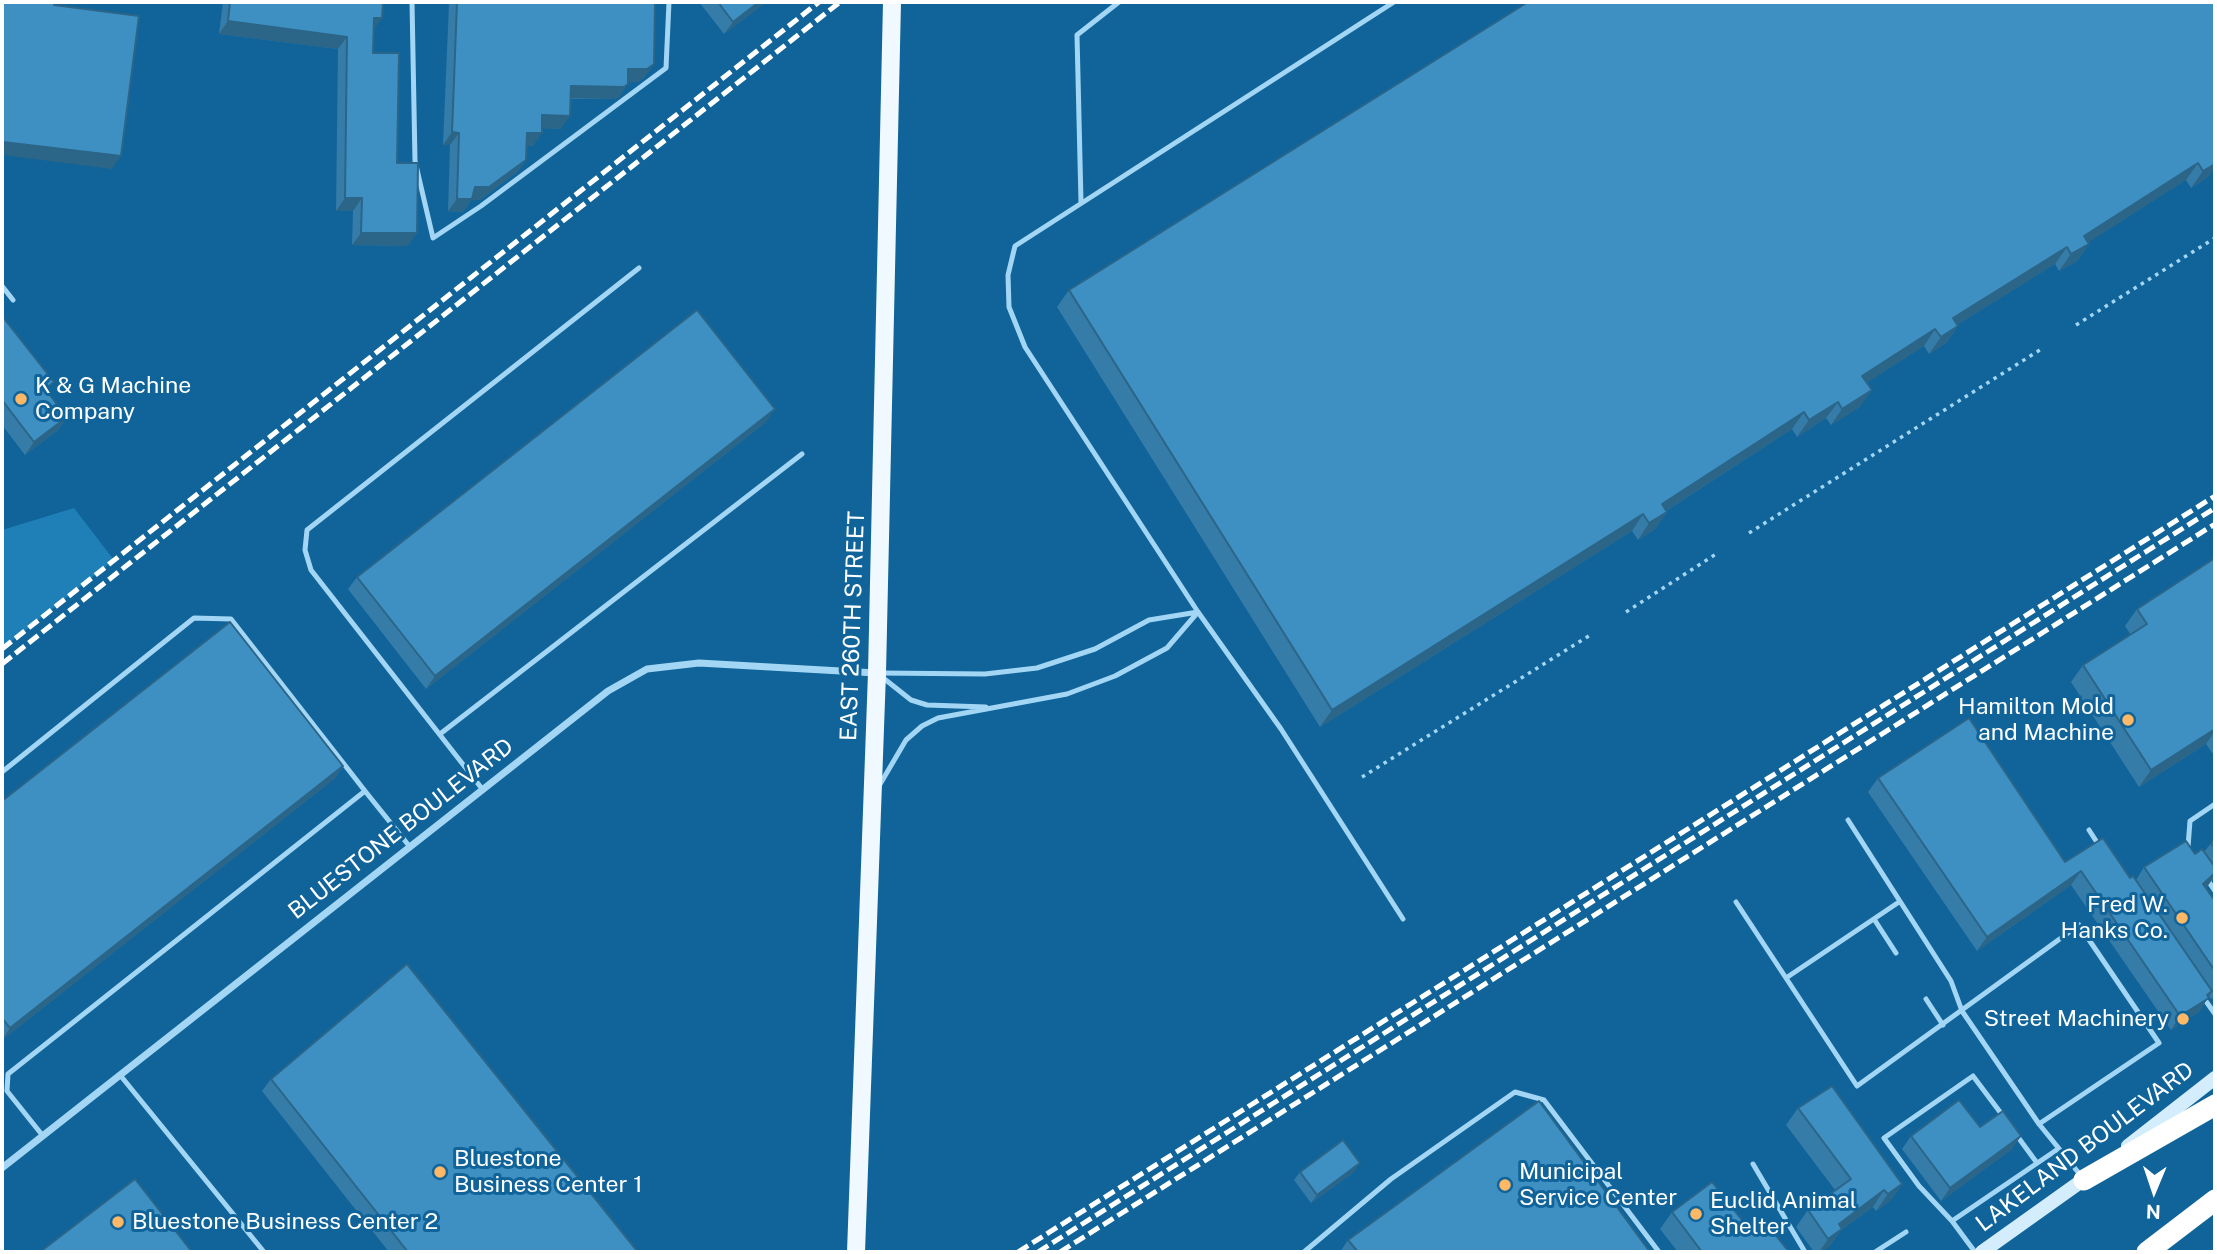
<!DOCTYPE html>
<html>
<head>
<meta charset="utf-8">
<style>
	body { margin:0 }
	#map { position:relative; width:2217px; height:1254px; overflow:hidden; background:#10649a; font-family:"Public Sans",sans-serif }
	canvas { display:block }
	.frame { position:absolute; inset:0; border:4px solid #fff; pointer-events:none }
	.north { position:absolute; left:2119px; top:1156px; width:70px; height:70px; -webkit-text-stroke:5px #10649a; paint-order:stroke; rotate:182deg; font-size:19px; font-weight:700; line-height:28px; text-align:center; color:#fff }
	.north::after { content:''; display:block; margin:auto; width:24px; height:32px; background:#fff; clip-path:polygon(50% 0,100% 100%,50% 72%,0 100%) }
</style>
</head>
<body>
<div id="map">
<canvas width="2217" height="1254"></canvas>
<div class="frame"></div>
<div class="north">N</div>
</div>
<script>
const c = document.querySelector('canvas').getContext('2d');
c.lineJoin = 'round';
function fill(path, color) {
  c.fillStyle = color;
  c.fill(path, 'evenodd');
}
function poly(rows) {
  const path = new Path2D();
  for (const r of rows) {
    path.moveTo(r[0], r[1]);
    for (let i = 2; i < r.length; i += 2) path.lineTo(r[i], r[i + 1]);
  }
  return path;
}
function stroke(path, color, width, dash) {
  c.strokeStyle = color;
  c.lineWidth = width;
  c.lineCap = dash ? 'butt' : 'round';
  c.setLineDash(dash || []);
  c.stroke(path);
}
function write(font, color, halo, rows, align = 'center') {
  c.font = font + ' "Public Sans",sans-serif';
  c.lineWidth = 6;
  c.setLineDash([]);
  c.textBaseline = 'middle';
  c.strokeStyle = halo;
  c.fillStyle = color;
  for (const [text, x, y, turn = 0] of rows) {
    c.save();
    c.translate(x, y);
    c.rotate((+turn || 0) * Math.PI / 180);
    c.textAlign = isNaN(turn) ? turn : align;
    if (halo) c.strokeText(text, 0, 0);
    c.fillText(text, 0, 0);
    c.restore();
  }
}
const green = poly([
	[74,508,114,560,2,649,2,530]
]);
const path = poly([
	[2076,325,2215,238],
	[1749,533,2043,348],
	[1626,612,1716,554],
	[1362,777,1592,634]
]);
const lane = poly([
	[412,2,415,161,433,238,481,206,666,68,669,2],
	[1394,2,1015,246,1008,275,1009,307,1025,347,1198,612,1281,729,1403,919],
	[1081,202,1077,35,1119,2],
	[2,286,13,300],
	[880,673,985,674,1037,668,1095,649,1149,620,1198,612],
	[882,677,911,700,927,705,986,707],
	[440,734,802,454],
	[2,772,194,618,231,619,365,791],
	[879,786,906,740,922,726,938,718,1067,694,1115,676,1167,648,1198,612],
	[483,790,311,570,305,550,307,530,639,268],
	[1848,820,1951,981,1962,1011,2039,1124,2082,1177],
	[2089,830,2100,847],
	[2188,847,2190,821,2215,804],
	[2207,879,2215,891],
	[1736,902,1857,1086,2079,925,2159,1043,2039,1124],
	[1874,919,1896,953],
	[1786,978,1899,902],
	[2203,997,2215,1014],
	[1926,999,1943,1025],
	[120,1075,264,1252],
	[2015,1133,2037,1163],
	[43,1136,7,1091,8,1074,365,791,410,847],
	[1753,1164,1805,1252],
	[1952,1221,2058,1149],
	[1304,1252,1391,1179,1515,1092,1544,1100,1659,1252],
	[1875,1252,1906,1232],
	[1975,1252,1952,1221,1919,1186,1884,1138,1973,1076,2003,1116]
]);
const street = poly([
	[2,1168,608,691,647,669,699,663,876,673]
]);
const secondary = poly([
	[2128,1146,2215,1078],
	[1982,1252,2090,1175]
]);
const primary = poly([
	[856,1252,877,673,892,2]
]);
const highway = poly([
	[2084,1180,2215,1105],
	[2147,1252,2215,1200]
]);
const rail = poly([
	[2,649,819,2],
	[2,664,840,2],
	[1018,1252,2215,496],
	[1038,1252,2215,508],
	[1060,1252,2215,524]
]);
const wall = poly([
	[223,2,383,2,374,31,373,53,397,163,408,246,352,245,353,211,336,211,338,49,219,34],
	[435,2,655,2,645,77,638,82,628,82,619,97,615,99,571,99,561,129,542,128,533,146,527,146,526,160,517,172,480,200,471,200,463,212,448,211,450,145,443,145,449,3],
	[699,2,766,2,724,34],
	[2215,2,2215,167,2208,177,2191,188,2186,180,2088,242,2089,244,2077,261,2059,271,2055,264,1957,325,1958,326,1946,343,1929,354,1924,346,1867,382,1860,407,1831,425,1826,418,1797,437,1792,429,1666,511,1667,512,1655,529,1638,540,1632,531,1320,727,1057,307,1069,290],
	[2,316,47,392,67,417,58,430,25,455,2,425],
	[766,422,426,689,348,589,357,577],
	[2215,558,2215,757,2206,744,2139,787,2071,682,2083,665,2131,635,2125,626,2137,609],
	[343,766,334,779,2,1040,2,801],
	[1878,778,2065,862,2136,880,2144,867,2204,852,2211,843,2215,839,2215,880,2214,881,2213,879,2206,888,2215,901,2215,997,2211,999,2209,996,2199,1012,2171,1030,2071,885,1977,951,1868,792],
	[271,1079,638,1252,389,1252,262,1091],
	[1798,1108,1902,1184,1890,1201,1876,1211,1873,1207,1841,1230,1830,1246,1821,1252,1814,1252,1796,1227,1808,1210,1835,1190,1786,1125],
	[1980,1127,2012,1149,1941,1201,1902,1149,1911,1136],
	[1300,1172,1354,1172,1311,1203,1294,1180],
	[1672,1212,1749,1229,1789,1252,1678,1252,1660,1229],
	[1348,1240,1650,1252,1340,1252]
]);
const shadedWall = poly([
	[759,2,766,2,724,34,733,22],
	[374,18,382,18,373,31],
	[228,21,347,37,338,49,219,34],
	[654,64,645,77,638,82,619,82,628,69],
	[628,84,619,97,615,99,562,98,571,86],
	[542,115,570,116,561,129,533,128],
	[452,132,459,133,450,145,443,145],
	[527,133,542,133,533,146,518,146],
	[3,142,121,156,112,169,2,155],
	[526,160,517,172,480,200,471,200,463,212,448,211,457,199,475,187],
	[2198,163,2186,180,2072,253,2084,236],
	[2215,164,2215,167,2208,177,2191,188,2203,171],
	[345,198,362,198,353,211,336,211],
	[361,233,417,233,408,246,352,245],
	[2089,244,2077,261,2059,271,2071,254],
	[2067,247,2055,264,1941,335,1953,318],
	[1958,326,1946,343,1929,354,1941,337],
	[1935,329,1924,346,1851,393,1862,376],
	[1872,390,1860,407,1831,425,1842,409],
	[1838,402,1826,418,1797,437,1809,420],
	[775,409,766,422,426,689,435,676],
	[1804,412,1792,429,1650,521,1662,504],
	[67,417,58,430,25,455,34,442],
	[1667,512,1655,529,1638,540,1649,523],
	[1643,514,1632,531,1320,727,1332,710],
	[2215,729,2215,731,2206,744,2139,787,2151,770],
	[343,766,334,779,2,1040,10,1028],
	[2081,871,2071,885,1977,951,1987,937],
	[2215,873,2215,875,2206,888,2203,884],
	[2212,991,2199,1012,2171,1030,2180,1016],
	[2021,1136,2012,1149,1941,1201,1950,1188],
	[1360,1163,1354,1172,1311,1203,1317,1195],
	[1902,1184,1890,1201,1876,1211,1888,1194],
	[1884,1190,1873,1207,1841,1230,1830,1246,1821,1252,1819,1252,1839,1224]
]);
const building = poly([
	[2,2,54,2,54,5,139,16,121,156,3,142,2,149,2,2],
	[230,2,383,2,382,18,374,18,373,53,399,53,397,163,418,163,417,233,361,233,362,198,345,198,347,37,228,21,230,2],
	[457,2,655,2,654,64,647,69,628,69,628,84,624,87,571,86,570,116,542,115,542,133,527,133,526,160,489,187,475,187,472,199,457,199,459,133,452,132,457,2],
	[718,2,759,2,733,22,718,2],
	[1528,2,2215,2,2215,164,2203,171,2198,163,2084,236,2089,244,2071,254,2067,247,1953,318,1958,326,1941,337,1935,329,1862,376,1872,390,1842,409,1838,402,1809,420,1804,412,1662,504,1667,512,1649,523,1643,514,1332,710,1069,290,1528,2],
	[697,310,775,409,435,676,357,577,697,310],
	[2,316,54,382,45,389,67,417,34,442,2,400,2,316],
	[2215,558,2215,729,2151,770,2083,665,2147,624,2137,609,2215,558],
	[230,622,343,766,10,1028,2,1018,2,801,230,622],
	[1969,718,2065,862,2103,838,2130,878,2133,876,2212,991,2207,995,2209,998,2180,1016,2081,871,1987,937,1878,778,1969,718],
	[2215,839,2215,849,2211,843,2215,839],
	[2186,841,2195,854,2202,849,2215,867,2215,873,2203,884,2215,901,2215,971,2144,867,2186,841],
	[407,964,638,1252,408,1252,271,1079,407,964],
	[1832,1086,1902,1184,1888,1194,1884,1190,1839,1224,1842,1229,1828,1239,1808,1210,1851,1179,1798,1108,1832,1086],
	[1959,1100,1980,1127,2003,1111,2021,1136,1950,1188,1911,1136,1959,1100],
	[1539,1101,1650,1252,1566,1252,1566,1251,1564,1252,1358,1252,1348,1240,1539,1101],
	[1343,1140,1360,1163,1317,1195,1300,1172,1343,1140],
	[135,1179,192,1252,40,1252,135,1179],
	[1712,1182,1749,1229,1762,1218,1789,1252,1702,1252,1672,1212,1712,1182]
]);
const markers = [
	[21,399,7,"#ffb866"],
	[2128,720,7,"#ffb866"],
	[2182,918,7,"#ffb866"],
	[2183,1019,7,"#ffb866"],
	[440,1172,7,"#ffb866"],
	[1505,1185,7,"#ffb866"],
	[1696,1214,7,"#ffb866"],
	[118,1222,7,"#ffb866"]
];
const poiNames = [
	["K & G Machine",35,386],
	["Company",35,412],
	["Hamilton Mold",2114,707,"right"],
	["and Machine",2114,733,"right"],
	["Fred W.",2168,905,"right"],
	["Hanks Co.",2168,931,"right"],
	["Street Machinery",2169,1019,"right"],
	["Bluestone",454,1159],
	["Business Center 1",454,1185],
	["Municipal",1519,1172],
	["Service Center",1519,1198],
	["Euclid Animal",1710,1201],
	["Shelter",1710,1227],
	["Bluestone Business Center 2",132,1222]
];
const streetNames = [
	["EAST 260TH STREET",853,626,-88],
	["BLUESTONE BOULEVARD",401,829,-38],
	["LAKELAND BOULEVARD",2085,1147,-37]
];
fill(green, '#1f7fb7');
stroke(path, '#a3d6f4', 3.5, [3.5, 5]);
stroke(lane, '#a3d6f4', 5);
stroke(street, '#a3d6f4', 7);
stroke(secondary, '#d3edfd', 14);
stroke(primary, '#f0f9ff', 18);
stroke(highway, '#fff', 21);
stroke(rail, '#fff', 5, [12, 5]);
fill(wall, '#357ca8');
fill(shadedWall, '#2b6588');
fill(building, '#3e90c3');
stroke(building, '#2b6588', 2);
for (const [x, y, r, color] of markers) {
  const dot = new Path2D();
  dot.arc(x, y, r, 0, 2 * Math.PI);
  c.fillStyle = color;
  c.fill(dot);
  stroke(dot, '#10649a', 2.5);
}
write('23px', '#fff', '#10649a', poiNames, 'left');
write('23px', '#fff', '#10649a', streetNames);
</script>
</body>
</html>
